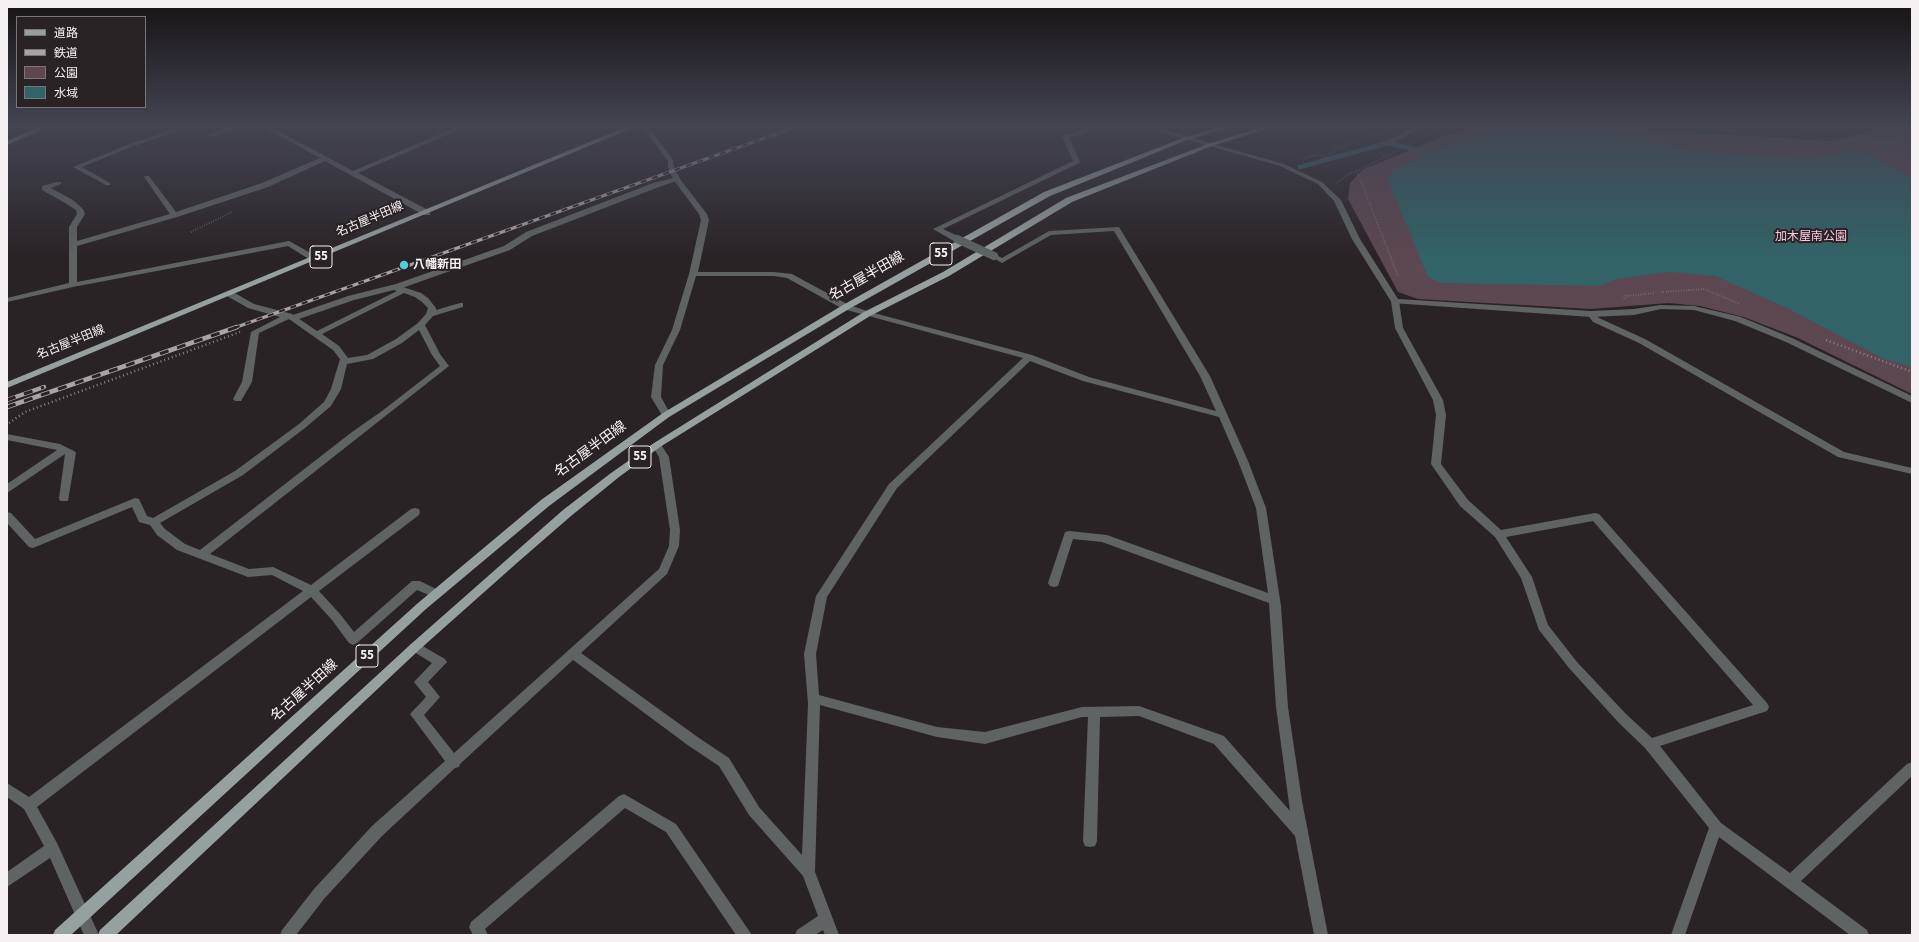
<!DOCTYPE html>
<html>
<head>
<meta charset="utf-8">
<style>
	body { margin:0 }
	#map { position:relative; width:1919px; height:942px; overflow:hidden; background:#2a2326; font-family:"Source Sans 3","Noto Sans JP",sans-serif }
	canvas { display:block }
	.frame { position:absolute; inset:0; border:8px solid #f5f1f3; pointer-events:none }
	.legend { position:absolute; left:16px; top:16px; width:130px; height:92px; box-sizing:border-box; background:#2a2326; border:1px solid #7b7578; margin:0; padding:5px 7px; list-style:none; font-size:12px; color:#f5f1f3 }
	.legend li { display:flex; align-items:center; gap:8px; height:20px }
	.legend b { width:20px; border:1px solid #7b7578 }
</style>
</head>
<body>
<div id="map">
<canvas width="1919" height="942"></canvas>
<div class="frame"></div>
<ul class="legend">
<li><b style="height:5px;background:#97a0a0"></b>道路</li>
<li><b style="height:5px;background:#a8a3a5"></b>鉄道</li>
<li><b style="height:11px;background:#5d4751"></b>公園</li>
<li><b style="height:11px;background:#316367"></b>水域</li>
</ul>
</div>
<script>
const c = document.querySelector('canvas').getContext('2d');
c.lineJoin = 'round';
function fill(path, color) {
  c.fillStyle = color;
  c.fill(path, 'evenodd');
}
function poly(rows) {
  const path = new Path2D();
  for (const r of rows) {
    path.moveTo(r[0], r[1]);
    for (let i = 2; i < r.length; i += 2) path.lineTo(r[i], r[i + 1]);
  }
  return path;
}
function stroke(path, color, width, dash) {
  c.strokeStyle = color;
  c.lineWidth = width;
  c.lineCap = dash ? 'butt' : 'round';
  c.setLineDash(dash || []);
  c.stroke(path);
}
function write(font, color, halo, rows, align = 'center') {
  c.font = font + ' "Source Sans 3","Noto Sans JP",sans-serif';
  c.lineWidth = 4;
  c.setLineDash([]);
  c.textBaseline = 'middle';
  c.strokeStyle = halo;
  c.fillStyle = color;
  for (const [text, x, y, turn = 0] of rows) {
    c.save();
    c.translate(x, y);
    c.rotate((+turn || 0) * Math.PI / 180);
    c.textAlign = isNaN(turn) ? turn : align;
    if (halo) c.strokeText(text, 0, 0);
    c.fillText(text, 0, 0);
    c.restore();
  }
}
const green = poly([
	[1468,126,1638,126,1646,129,1834,141,1886,126,1912,126,1912,394,1798,338,1744,317,1700,306,1669,303,1591,309,1418,299,1398,292,1348,199,1350,183,1362,170]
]);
const water = poly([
	[1501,126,1609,126,1643,139,1689,150,1761,157,1812,159,1841,154,1853,150,1867,153,1912,178,1912,367,1884,359,1787,308,1715,276,1668,272,1617,279,1599,286,1441,283,1428,277,1388,180,1394,169,1459,141]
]);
const stream = poly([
	[1388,143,1437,155],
	[1300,167,1388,143,1420,126]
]);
const pathFar1 = poly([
	[1663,126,1912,145],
	[1303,162,1305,158,1317,155,1325,157,1335,149,1362,139,1394,131,1397,126],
	[1337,183,1349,174,1357,171],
	[191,232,232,212],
	[1398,276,1357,171,1447,126],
	[1661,292,1704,289,1740,304],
	[1624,298,1626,296,1654,293]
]);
const path = poly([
	[1826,340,1912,372],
	[9,423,25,412,240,332]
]);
const service = poly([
	[677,177,681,179,679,180,659,187,532,236,510,250,402,288,354,300,296,320,290,320,289,318,290,316,348,296,396,284,504,246,526,232,653,183,677,177]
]);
const minor = poly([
	[183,126,193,126,131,147,82,167,110,183,110,185,106,185,73,167,127,145,183,126],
	[233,126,244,126,211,137,208,135,233,126],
	[261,126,269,126,353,171,459,126,468,126,358,173,430,211,430,215,424,215,325,161,268,187,177,217,77,246,77,282,289,241,318,257,318,261,312,261,288,246,73,287,7,302,7,298,69,283,69,227,77,214,76,210,67,204,42,190,42,186,57,182,61,182,61,184,51,188,73,200,83,209,85,214,77,227,77,241,170,214,144,177,145,176,149,176,176,212,262,183,320,158,261,126],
	[642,126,648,126,673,160,674,167,680,179,707,214,709,220,698,272,774,272,792,274,849,305,870,312,1032,355,1089,377,1216,411,1200,376,1114,231,1051,235,1002,263,990,256,994,254,1002,258,1049,231,1119,227,1210,376,1248,461,1266,508,1281,606,1288,707,1302,801,1328,935,1314,935,1295,836,1214,744,1139,716,1100,717,1097,841,1095,846,1090,847,1085,846,1083,841,1088,717,1082,717,985,744,937,737,820,705,815,872,839,935,825,935,823,930,815,935,795,935,797,930,818,916,803,876,749,815,719,766,689,746,573,660,460,764,459,767,455,768,382,836,324,899,296,935,280,935,282,930,314,889,372,826,445,761,410,714,426,697,414,682,432,663,411,650,409,647,411,644,415,642,419,644,445,659,447,662,428,682,440,697,424,715,454,753,659,569,669,546,670,530,659,457,652,445,657,442,660,443,669,457,680,530,679,546,667,574,581,653,699,738,729,758,759,807,802,855,808,704,804,654,816,596,889,484,1023,358,843,309,787,278,774,276,696,276,680,330,663,365,661,397,671,415,666,418,663,417,651,397,655,365,672,330,689,274,701,220,699,214,673,179,668,167,668,161,642,126],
	[1030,361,1083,381,1219,417,1238,461,1256,508,1268,593,1107,535,1069,531,1065,532,1048,583,1050,586,1054,587,1058,586,1073,539,1102,542,1269,603,1276,707,1290,811,1224,736,1139,706,1082,707,985,732,937,727,819,695,816,654,827,597,897,488,1030,361],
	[1087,126,1094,126,1082,135,1069,137,1080,162,1079,163,943,229,960,237,960,241,954,241,933,229,1073,161,1062,136,1078,132,1087,126],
	[391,285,397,285,421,293,428,298,436,308,436,310,460,303,463,303,463,307,433,316,425,325,440,354,449,366,210,554,249,569,273,567,311,585,411,509,415,508,419,509,420,512,419,515,319,591,340,614,354,632,412,581,420,581,440,591,442,594,440,597,436,598,417,590,357,643,353,645,349,643,332,620,311,597,37,807,57,843,99,935,84,935,50,858,7,887,7,872,44,846,24,809,7,797,7,783,29,797,303,591,272,575,248,577,177,550,157,535,150,525,139,522,132,507,33,548,29,547,7,523,7,512,11,513,35,539,135,498,139,499,147,516,153,518,235,471,299,424,324,402,331,389,340,359,333,350,289,319,259,333,252,382,241,401,235,401,233,399,242,382,251,332,280,317,248,308,227,296,227,292,233,292,254,304,292,314,317,331,397,291,391,289,391,285],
	[404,293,415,297,422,302,428,308,426,314,418,323,396,339,367,355,348,358,339,346,322,334,404,293],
	[419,330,432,355,440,366,382,411,352,432,200,550,185,544,165,529,160,523,243,475,305,428,331,406,341,389,347,364,373,359,402,343,419,330],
	[1392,299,1398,299,1399,301,1403,328,1443,400,1446,415,1441,464,1468,500,1501,530,1595,513,1599,514,1767,703,1769,707,1767,711,1660,746,1721,823,1790,873,1907,764,1912,762,1912,776,1801,881,1867,930,1869,935,1850,935,1719,837,1685,935,1671,935,1709,828,1645,748,1618,722,1569,668,1539,630,1521,578,1495,537,1460,506,1431,464,1436,415,1433,400,1395,328,1391,301,1392,299],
	[1593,521,1753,705,1652,738,1626,714,1577,662,1548,625,1532,577,1506,537,1593,521],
	[1591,311,1594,312,1599,318,1645,339,1844,452,1912,468,1912,474,1838,457,1639,343,1593,322,1587,314,1591,311],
	[7,434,60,444,74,451,76,453,68,501,60,501,59,498,65,454,7,493,7,484,57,450,7,440,7,434],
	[624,794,676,824,752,935,736,935,666,832,625,808,485,929,488,935,473,935,469,927,471,922,619,796,624,794]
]);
const tertiary = poly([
	[1139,126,1150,126,1284,164,1322,182,1341,200,1360,239,1398,299,1591,311,1634,309,1661,305,1694,306,1741,317,1792,338,1912,396,1912,403,1786,342,1735,321,1694,310,1661,309,1634,315,1591,317,1392,303,1352,239,1334,201,1318,184,1280,166,1139,126]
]);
const primary = poly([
	[42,126,51,126,7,145,7,141,42,126],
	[628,126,637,126,7,388,7,382,628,126],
	[1223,126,1234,126,1187,140,1050,196,849,309,669,417,549,506,426,609,71,935,53,935,55,930,418,603,541,500,663,413,843,305,1044,192,1183,138,1223,126],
	[1265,126,1276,126,1212,146,1072,202,949,276,870,316,660,447,619,477,571,516,518,562,419,650,116,935,98,935,100,930,411,644,563,510,611,473,654,443,864,312,943,272,1066,198,1208,144,1265,126]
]);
const railFar1 = poly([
	[234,328,798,126]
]);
const rail = poly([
	[7,400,44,387],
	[7,407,237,327]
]);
const minorBridge = poly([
	[957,239,994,256]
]);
const markers = [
	[404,265,5,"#52ccd6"]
];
const farStreetnames = [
	["名古屋半田線",370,220,-23],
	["名古屋半田線",71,343,-22]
];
const farParknames = [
	["加木屋南公園",1811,237]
];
const farPoinames = [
	["八幡新田",413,265]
];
const shields = [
	[941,254,22],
	[321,257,22],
	[640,457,22],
	[367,656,22]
];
const shieldNames = [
	["55",941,254],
	["55",321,257],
	["55",640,457],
	["55",367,656]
];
const streetNames = [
	["名古屋半田線",867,277,-30],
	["名古屋半田線",591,450,-36],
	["名古屋半田線",305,691,-42]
];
fill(green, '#5d4751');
fill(water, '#316367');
stroke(stream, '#316367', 4.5);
stroke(pathFar1, '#878284', 2, [0.5, 2]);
stroke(path, '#878284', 2.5, [1, 3]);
fill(service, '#5f6363');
fill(minor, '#5f6363');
fill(tertiary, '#5f6363');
fill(primary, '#97a0a0');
stroke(railFar1, '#a8a3a5', 3);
stroke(rail, '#a8a3a5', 4.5);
stroke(railFar1, '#2a2326', 2, [6]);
stroke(rail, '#2a2326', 3, [9]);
stroke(minorBridge, '#5f6363', 8);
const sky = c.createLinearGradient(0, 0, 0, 258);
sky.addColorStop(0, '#171315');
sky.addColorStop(0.49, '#444552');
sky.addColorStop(1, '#44455200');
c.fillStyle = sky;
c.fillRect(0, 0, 1919, 258);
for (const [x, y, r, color] of markers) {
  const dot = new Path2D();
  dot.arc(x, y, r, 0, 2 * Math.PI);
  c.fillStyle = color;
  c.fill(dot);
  stroke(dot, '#2a2326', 1.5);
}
write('12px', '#f5f1f3', '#2a2326', farStreetnames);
write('12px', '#fac6df', '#2a2326', farParknames);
write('bold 12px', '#f5f1f3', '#2a2326', farPoinames, 'left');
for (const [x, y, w] of shields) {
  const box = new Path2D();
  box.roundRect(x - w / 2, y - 11, w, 22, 3);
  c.fillStyle = '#2a2326';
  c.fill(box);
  stroke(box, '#f5f1f3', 1);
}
write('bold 13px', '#f5f1f3', null, shieldNames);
write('14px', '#f5f1f3', '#2a2326', streetNames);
</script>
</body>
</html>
